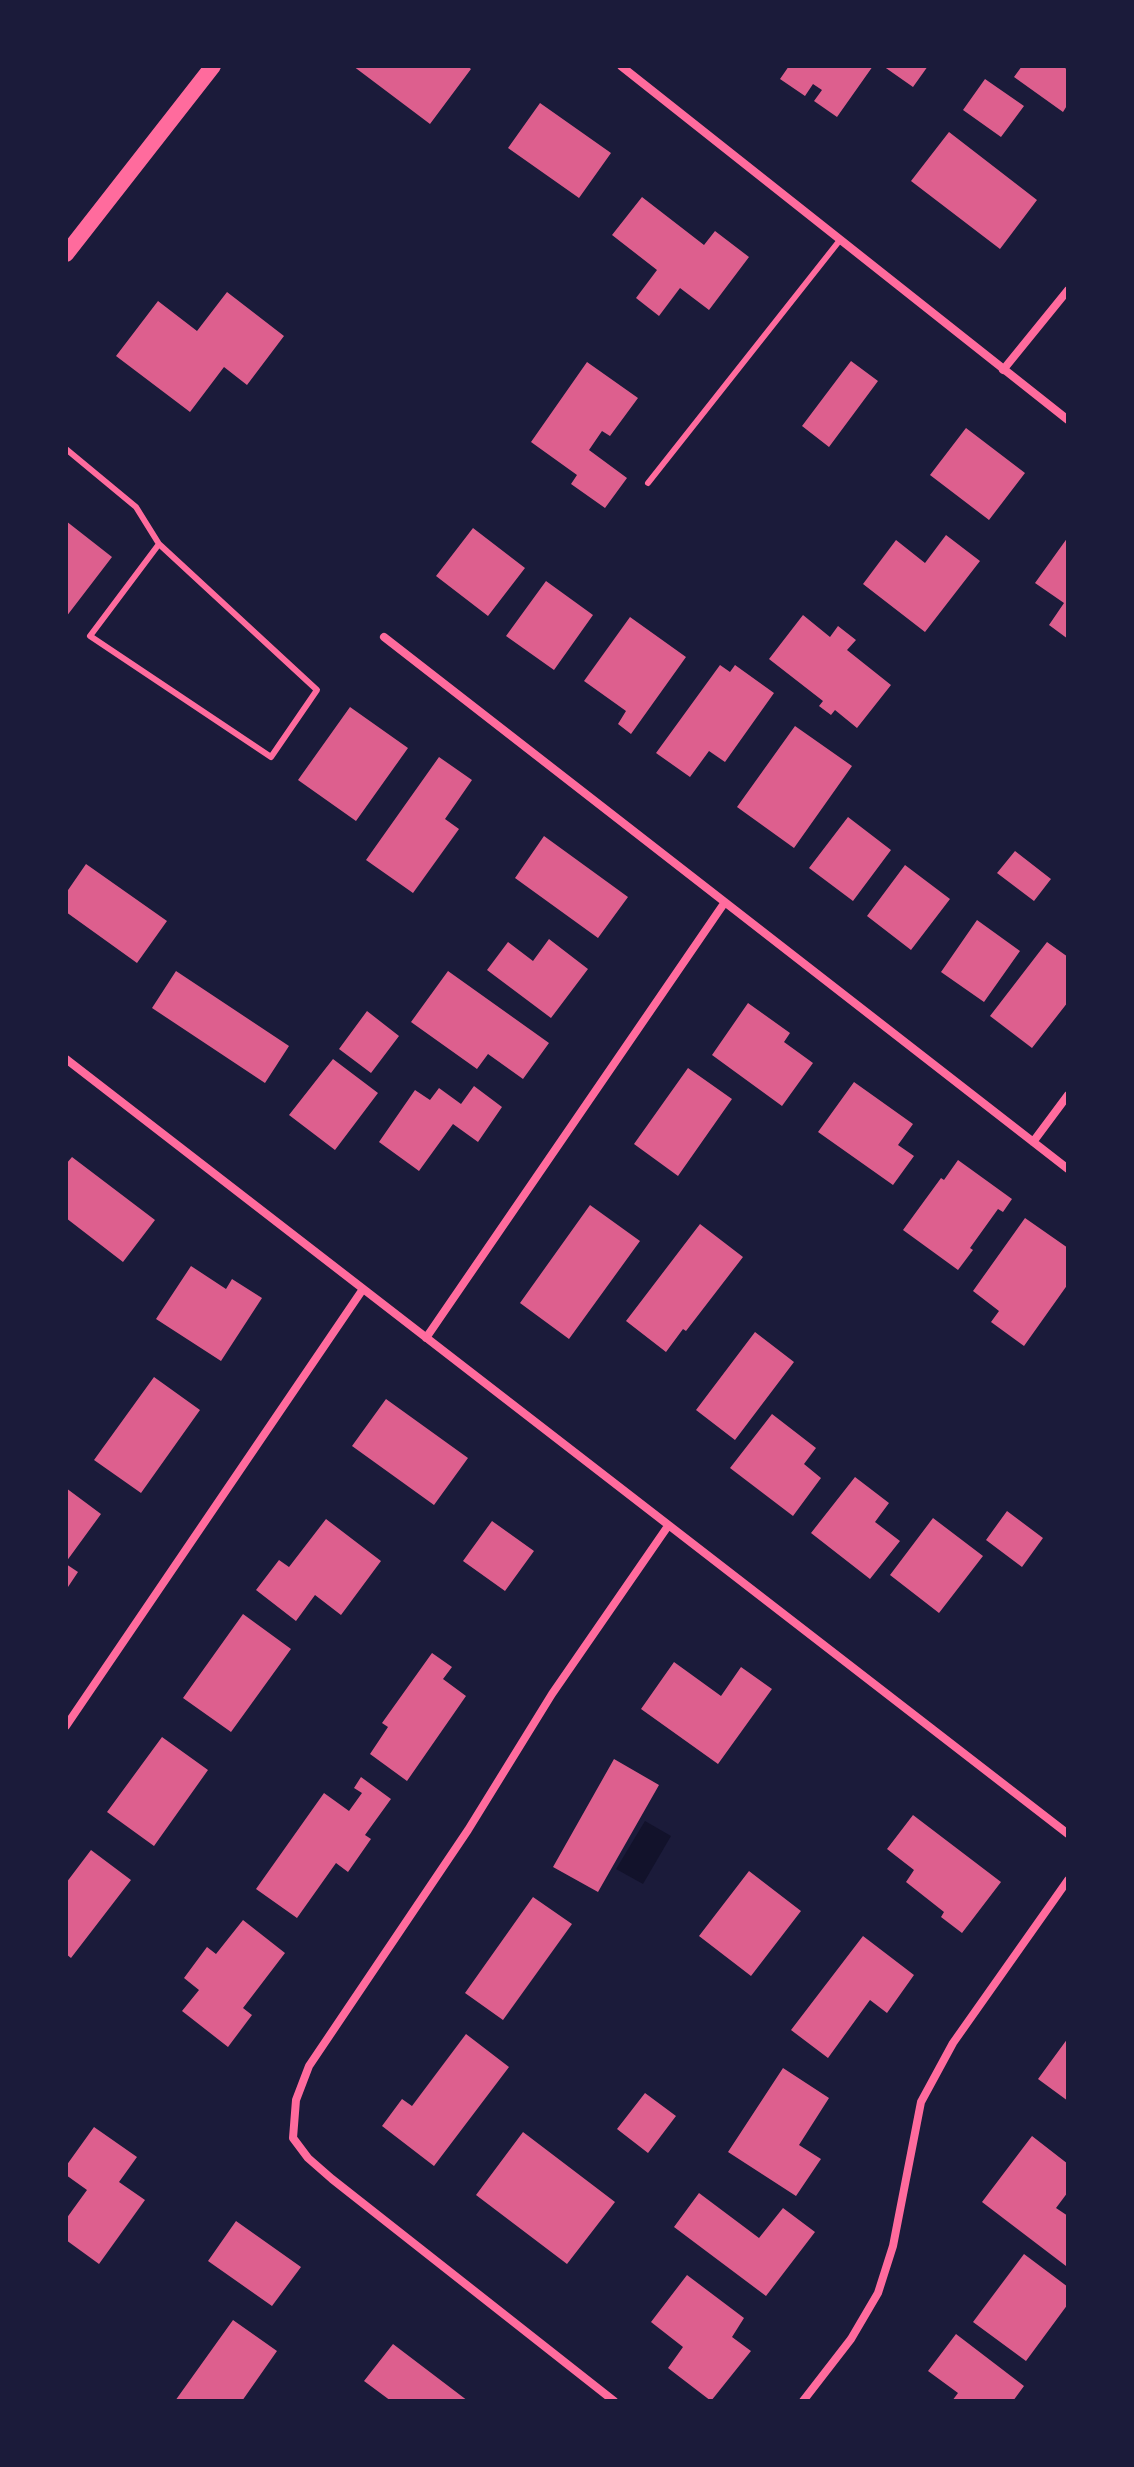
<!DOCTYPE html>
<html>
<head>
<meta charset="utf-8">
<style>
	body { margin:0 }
	#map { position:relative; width:1134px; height:2467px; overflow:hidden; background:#1b1b3a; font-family:Poppins,sans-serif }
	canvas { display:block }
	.frame { position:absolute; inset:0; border:68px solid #1b1b3a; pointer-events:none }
</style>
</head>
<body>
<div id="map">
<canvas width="1134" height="2467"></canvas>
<div class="frame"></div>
</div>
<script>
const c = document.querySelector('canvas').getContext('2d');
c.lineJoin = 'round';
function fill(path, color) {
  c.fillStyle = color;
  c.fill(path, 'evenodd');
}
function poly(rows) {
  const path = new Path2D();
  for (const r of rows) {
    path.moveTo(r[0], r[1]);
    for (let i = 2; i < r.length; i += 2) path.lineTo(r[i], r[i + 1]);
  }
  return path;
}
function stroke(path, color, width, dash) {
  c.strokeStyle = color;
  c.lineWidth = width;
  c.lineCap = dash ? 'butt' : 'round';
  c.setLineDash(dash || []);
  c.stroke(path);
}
const water = poly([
	[645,1821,671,1836,643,1884,616,1869]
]);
const building = poly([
	[353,66,467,66,471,69,430,124],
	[789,66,873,66,837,117,814,101,822,90,813,84,805,96,780,79],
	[883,66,928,66,913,87],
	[1022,66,1062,66,1068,70,1068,104,1063,112,1014,77],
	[985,79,1024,106,1001,137,963,110],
	[540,103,611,153,579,198,508,148],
	[949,132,1037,200,1000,249,911,181],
	[642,197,704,245,715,231,749,257,709,310,680,288,659,316,636,298,657,270,612,235],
	[227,292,284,336,247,385,224,367,190,412,116,356,158,301,197,331],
	[851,361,878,381,829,447,802,426],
	[587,362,638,398,610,436,602,431,589,450,627,478,605,508,571,484,577,475,531,442],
	[966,428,1025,473,989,520,930,475],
	[66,521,112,557,66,617],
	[473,528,525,568,488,616,436,576],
	[946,535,980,561,925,632,863,584,896,540,925,563],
	[1068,537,1068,639,1049,625,1064,603,1035,583],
	[546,581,593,615,554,670,506,636],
	[803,615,830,637,838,626,856,640,847,650,891,685,857,728,835,710,831,715,819,706,823,701,769,659],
	[630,617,686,657,631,734,618,724,626,711,584,681],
	[720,665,730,672,735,665,774,693,725,762,709,751,690,777,656,753],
	[350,707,408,748,356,821,298,780],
	[795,726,852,766,794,848,737,807],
	[439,757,472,780,445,819,459,829,413,893,366,860],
	[848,817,891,850,853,901,809,868],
	[544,836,628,897,598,938,515,878],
	[1015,851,1051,879,1034,901,997,873],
	[86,864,167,921,137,963,66,912,66,893],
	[905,865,950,899,911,950,867,916],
	[977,920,1020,951,984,1002,941,972],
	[549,939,588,969,551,1018,487,970,508,942,533,961],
	[1047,942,1068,957,1068,1002,1032,1048,990,1016],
	[176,971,289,1046,265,1083,152,1008],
	[448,971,549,1043,523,1079,488,1054,477,1069,411,1022],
	[748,1003,790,1033,784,1042,813,1063,782,1106,712,1055],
	[367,1011,399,1036,371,1073,339,1049],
	[333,1059,378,1093,335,1150,289,1115],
	[688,1068,732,1099,678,1176,634,1144],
	[854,1082,913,1124,898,1145,914,1156,893,1185,818,1132],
	[474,1086,502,1107,478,1142,453,1124,419,1171,379,1142,415,1090,430,1100,439,1088,461,1104],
	[72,1157,155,1220,123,1262,66,1218,66,1164],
	[958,1160,1012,1199,1003,1212,998,1209,970,1248,973,1250,958,1270,903,1230,941,1178,944,1180],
	[590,1205,640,1241,569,1339,520,1303],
	[1025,1218,1068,1248,1068,1284,1024,1346,991,1322,999,1311,973,1291],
	[700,1224,743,1257,686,1331,683,1329,666,1352,626,1321],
	[191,1266,226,1289,232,1279,262,1298,221,1361,156,1319],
	[755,1332,794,1362,735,1440,696,1410],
	[154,1377,200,1410,141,1493,94,1460],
	[386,1399,468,1458,434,1505,352,1446],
	[772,1414,816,1448,804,1464,821,1478,793,1516,730,1468],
	[855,1477,889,1503,875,1522,900,1541,870,1579,811,1533],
	[66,1488,101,1514,66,1562],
	[1007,1511,1043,1538,1022,1567,986,1540],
	[933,1518,983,1556,939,1613,890,1575],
	[326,1519,381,1561,341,1615,315,1595,296,1621,256,1590,279,1560,289,1567],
	[492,1521,534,1551,505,1591,463,1561],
	[66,1564,78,1572,66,1590],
	[243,1614,291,1649,231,1732,183,1698],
	[432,1653,452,1667,443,1679,466,1696,407,1781,370,1754,388,1727,382,1723],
	[674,1662,721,1696,741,1667,772,1689,718,1764,641,1709],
	[162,1737,208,1770,154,1846,107,1812],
	[614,1759,659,1785,598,1892,553,1867],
	[361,1777,391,1799,365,1835,371,1839,348,1872,336,1863,297,1918,256,1889,324,1793,349,1811,362,1793,354,1788],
	[913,1815,1001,1882,962,1933,941,1917,944,1912,906,1882,914,1870,887,1849],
	[91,1850,131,1880,71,1958,66,1954,66,1883],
	[749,1871,801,1911,751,1976,699,1936],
	[533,1897,572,1924,503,2020,465,1993],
	[243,1920,285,1953,243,2008,252,2015,228,2047,182,2011,199,1990,184,1978,207,1947,216,1954],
	[863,1936,914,1975,887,2013,870,2000,828,2058,791,2030],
	[466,2034,509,2067,434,2166,382,2126,402,2099,412,2106],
	[1068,2038,1068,2101,1038,2079],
	[783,2068,829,2098,799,2145,821,2159,796,2196,728,2152],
	[645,2093,676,2116,648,2153,617,2129],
	[94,2127,137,2157,119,2182,145,2200,99,2264,66,2240,66,2219,87,2190,66,2175,66,2166],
	[523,2132,615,2202,567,2264,476,2195],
	[1032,2136,1068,2164,1068,2192,1056,2208,1068,2216,1066,2266,982,2202],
	[699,2193,759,2238,783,2208,815,2232,766,2296,674,2227],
	[236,2221,301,2267,272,2306,208,2261],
	[1024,2254,1068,2287,1068,2304,1026,2361,973,2322],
	[687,2275,744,2318,732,2337,751,2351,711,2401,668,2368,683,2347,651,2322],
	[233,2320,277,2351,242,2401,175,2401],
	[956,2334,1024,2386,1013,2401,952,2401,958,2393,928,2371],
	[393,2344,468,2401,391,2401,364,2381]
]);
const service = poly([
	[66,449,136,507,159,544,317,690,271,757,90,636,159,544],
	[648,483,840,240]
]);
const minor = poly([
	[621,66,1068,420],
	[1003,370,1068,290],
	[384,637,1068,1169],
	[66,1059,1068,1834],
	[1033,1142,1068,1095],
	[426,1338,725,902],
	[66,1726,363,1289],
	[614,2401,332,2179,308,2158,293,2138,296,2100,309,2066,468,1830,552,1694,668,1526],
	[803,2401,851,2339,878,2293,893,2246,921,2102,953,2043,1068,1880]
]);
const secondary = poly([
	[66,254,213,66]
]);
fill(water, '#12122b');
fill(building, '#dd5f8e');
stroke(service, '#ff6b9d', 6);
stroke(minor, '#ff6b9d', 8);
stroke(secondary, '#ff6b9d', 16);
</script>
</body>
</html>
